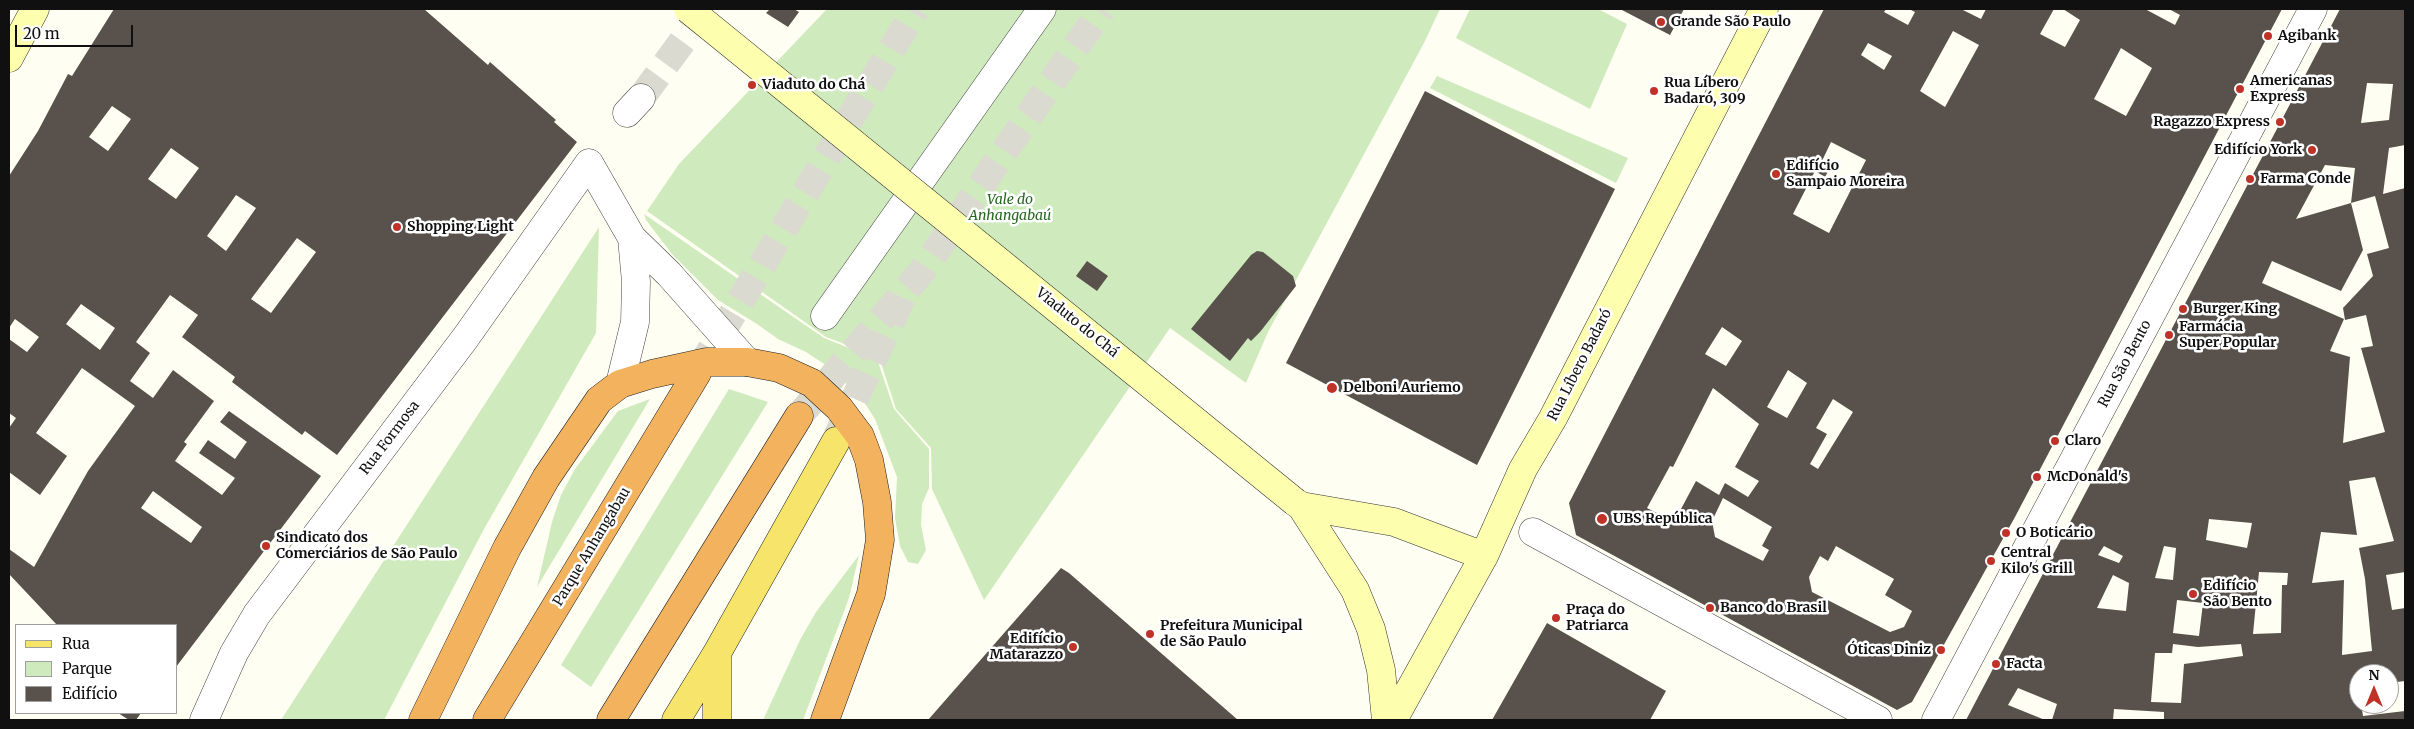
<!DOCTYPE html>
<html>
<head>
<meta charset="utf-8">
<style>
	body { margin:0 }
	#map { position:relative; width:2414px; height:729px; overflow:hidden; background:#fffef3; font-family:Merriweather,serif }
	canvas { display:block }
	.frame { position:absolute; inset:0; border:10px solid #101010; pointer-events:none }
	.legend { position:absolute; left:15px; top:624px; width:162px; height:90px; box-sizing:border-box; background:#fff; border:1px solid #9f9f9f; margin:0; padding:6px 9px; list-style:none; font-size:15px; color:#101010 }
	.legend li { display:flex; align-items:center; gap:10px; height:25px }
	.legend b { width:25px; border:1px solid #9f9f9f }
	.north { position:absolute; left:2349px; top:664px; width:50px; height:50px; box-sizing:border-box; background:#fff; border:1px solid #9f9f9f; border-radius:50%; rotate:0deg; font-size:14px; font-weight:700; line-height:20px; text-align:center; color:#101010 }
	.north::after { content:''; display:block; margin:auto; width:18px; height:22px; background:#c03228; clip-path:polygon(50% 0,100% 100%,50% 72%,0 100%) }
	.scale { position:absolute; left:15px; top:25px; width:118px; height:22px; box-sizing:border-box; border:2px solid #101010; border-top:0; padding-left:6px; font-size:15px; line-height:18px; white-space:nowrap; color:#101010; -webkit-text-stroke:4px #fff; paint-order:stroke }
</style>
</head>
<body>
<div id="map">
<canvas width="2414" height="729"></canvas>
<div class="frame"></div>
<ul class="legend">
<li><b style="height:6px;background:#f7e56b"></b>Rua</li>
<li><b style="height:14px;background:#cfeabc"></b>Parque</li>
<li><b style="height:14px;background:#59524c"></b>Edifício</li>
</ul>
<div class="north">N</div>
<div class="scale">20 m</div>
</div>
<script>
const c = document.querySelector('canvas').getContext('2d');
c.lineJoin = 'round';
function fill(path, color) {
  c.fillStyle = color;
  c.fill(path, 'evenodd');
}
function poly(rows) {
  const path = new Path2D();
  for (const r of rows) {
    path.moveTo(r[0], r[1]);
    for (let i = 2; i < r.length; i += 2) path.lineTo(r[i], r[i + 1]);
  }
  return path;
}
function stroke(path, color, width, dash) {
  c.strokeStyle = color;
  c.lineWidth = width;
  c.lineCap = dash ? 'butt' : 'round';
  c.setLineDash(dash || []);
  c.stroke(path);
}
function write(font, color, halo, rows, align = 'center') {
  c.font = font + ' Merriweather,serif';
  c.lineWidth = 5;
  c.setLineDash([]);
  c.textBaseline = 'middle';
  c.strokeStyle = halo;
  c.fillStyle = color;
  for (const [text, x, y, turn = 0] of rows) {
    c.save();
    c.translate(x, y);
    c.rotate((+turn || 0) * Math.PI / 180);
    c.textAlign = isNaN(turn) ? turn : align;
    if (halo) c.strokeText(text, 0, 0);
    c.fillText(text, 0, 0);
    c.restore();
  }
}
const green = poly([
	[827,9,1440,9,1424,43,1268,332,1246,383,1170,328,984,600,932,489,931,448,896,409,879,357,826,337,647,211,679,164],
	[1470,9,1598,9,1627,24,1590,109,1456,38],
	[1437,76,1628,158,1616,183,1430,88],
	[644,214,824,338,877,359,894,409,929,449,929,488,922,504,921,525,926,550,918,564,908,562,900,546,895,518,897,477,875,419,864,402,832,369,806,352,778,339,757,324,718,300,672,254,646,220],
	[599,227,596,333,484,529,384,720,281,720],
	[729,389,768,402,591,687,561,665],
	[650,399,537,587,552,522,561,495,575,469,618,411],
	[859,555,849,598,803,720,763,720,800,640,816,612]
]);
const building = poly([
	[114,9,424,9,488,65,490,62,556,120,554,122,577,142,337,455,305,431,302,435,232,382,235,377,182,337,198,315,170,295,136,342,150,353,130,381,153,398,173,370,214,401,184,442,187,444,175,461,222,495,235,478,199,453,208,440,235,459,246,443,247,442,220,422,229,411,321,476,176,667,176,625,57,625,9,574,9,549,34,567,88,471,135,406,82,368,36,433,67,456,40,495,9,472,9,428,16,418,9,413,9,339,27,352,39,337,15,319,9,328,9,176,38,131,68,74,72,76],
	[112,106,131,119,108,151,89,137],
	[171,148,199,168,176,199,148,179],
	[236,195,256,208,226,251,207,236],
	[297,238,316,252,271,313,251,299],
	[81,304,115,328,100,350,66,324],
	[153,491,202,527,191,543,141,508],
	[770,9,794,9,799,12,788,27,766,13],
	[1620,9,1684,9,1670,35],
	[1824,9,1886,9,1884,12,1908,25,1915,12,1909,9,1961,9,1981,19,1986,9,2054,9,2040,34,2065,47,2080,20,2063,9,2145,9,2175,25,2180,15,2169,9,2282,9,2015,517,1912,702,1897,710,1576,535,1569,503],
	[1953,31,1979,45,1945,107,1920,91],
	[1868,43,1892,56,1884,70,1861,55],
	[2121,48,2152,68,2126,116,2094,99],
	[1831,142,1866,160,1829,233,1793,214,1815,171,1825,177,1831,166,1822,161],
	[1722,327,1742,341,1726,366,1705,354],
	[1788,370,1807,383,1787,418,1767,407],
	[1713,388,1759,424,1735,467,1759,481,1748,497,1725,483,1719,495,1696,481,1674,522,1647,508,1670,466,1673,467],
	[1833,399,1853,412,1818,469,1810,464,1827,434,1816,428],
	[1723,498,1772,527,1762,546,1769,550,1763,561,1715,537,1712,521],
	[1836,546,1894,579,1885,595,1912,611,1904,627,1890,632,1812,592,1809,577,1820,556,1828,561],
	[2340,9,2405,9,2405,145,2389,148,2383,194,2405,188,2405,572,2386,575,2392,610,2405,608,2405,681,2389,683,2389,674,2359,674,2359,704,2361,704,2363,716,2405,711,2405,720,2164,720,2164,712,2114,709,2113,720,2052,720,2057,704,2018,688,2008,705,2045,720,1966,720],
	[2367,83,2393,84,2389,120,2361,123],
	[2325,165,2355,168,2351,203,2375,196,2389,248,2367,254,2373,276,2343,308,2345,320,2366,315,2373,346,2361,348,2385,432,2343,443,2350,357,2330,351,2344,319,2262,283,2272,261,2341,291,2363,250,2351,203,2296,219],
	[2375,477,2394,541,2359,548,2365,579,2372,651,2342,655,2344,580,2312,583,2321,532,2357,535,2349,481],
	[2209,519,2252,523,2247,548,2206,540],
	[2104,546,2123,556,2119,563,2098,555],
	[2164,546,2176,548,2173,580,2155,578],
	[2259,572,2288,573,2287,585,2282,585,2281,633,2253,634],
	[2113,575,2129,583,2126,611,2097,608],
	[2177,600,2203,603,2199,636,2173,633],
	[2173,644,2198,647,2241,644,2243,656,2184,664,2181,703,2151,702,2155,653,2172,653],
	[1425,91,1615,189,1477,465,1286,363],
	[1257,251,1263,252,1293,276,1296,286,1260,332,1251,341,1248,338,1230,361,1191,329,1251,255],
	[1087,261,1108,276,1097,291,1076,276],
	[1061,568,1069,573,1238,720,928,720],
	[1547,623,1666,691,1650,720,1492,720],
	[118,713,141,713,136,720,129,720]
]);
const streetTunnel = poly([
	[641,98,706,9]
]);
const primaryTunnel = poly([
	[837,437,906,289]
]);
const highwayTunnel = poly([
	[697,373,916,9],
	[799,416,923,270,1102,9]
]);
const street = poly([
	[627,113,641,98],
	[825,316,1042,9],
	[620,384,635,322,636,282,632,238],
	[1533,532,1878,720],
	[204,720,234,653,257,614,466,337,589,163,632,238,669,274,747,362],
	[1936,720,2313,9]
]);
const secondary = poly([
	[9,58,35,9],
	[1295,502,1301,506,1355,590,1371,629,1381,670,1386,720],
	[1301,506,1394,522,1484,556],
	[1393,720,1484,556,1523,469,1553,418,1764,9]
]);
const primary = poly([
	[717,653,717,720],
	[676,720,717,653,836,441]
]);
const highway = poly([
	[423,720,507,548,546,478,599,400,620,384,652,374,707,362,747,362,779,368,812,383,839,408,860,436,869,460,877,502,880,540,871,594,825,720],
	[487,720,697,373],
	[611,720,799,416]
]);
const secondaryBridge = poly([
	[688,9,1295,502]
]);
const markers = [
	[1661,22,5,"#c03228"],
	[2268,36,5,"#c03228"],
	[752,85,5,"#c03228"],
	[2240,89,5,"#c03228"],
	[1654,91,5,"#c03228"],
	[2280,122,5,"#c03228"],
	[2312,150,5,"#c03228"],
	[1776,174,5,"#c03228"],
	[2250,179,5,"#c03228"],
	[397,227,5,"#c03228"],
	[2183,309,5,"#c03228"],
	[2169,335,5,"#c03228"],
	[1332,388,6,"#c03228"],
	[2055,441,5,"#c03228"],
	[2037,477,5,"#c03228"],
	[1602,519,6,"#c03228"],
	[2006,533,5,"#c03228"],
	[266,546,5,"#c03228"],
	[1991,561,5,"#c03228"],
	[2193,594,5,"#c03228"],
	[1710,608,5,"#c03228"],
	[1556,618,5,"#c03228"],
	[1150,634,5,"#c03228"],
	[1073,647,5,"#c03228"],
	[1941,650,5,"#c03228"],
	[1996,664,5,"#c03228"]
];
const poiNames = [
	["Grande São Paulo",1671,22],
	["Agibank",2278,36],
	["Americanas",2250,81],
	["Express",2250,97],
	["Rua Líbero",1664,83],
	["Badaró, 309",1664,99],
	["Viaduto do Chá",762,85],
	["Ragazzo Express",2270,122,"right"],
	["Edifício York",2302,150,"right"],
	["Edifício",1786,166],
	["Sampaio Moreira",1786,182],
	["Farma Conde",2260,179],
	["Shopping Light",407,227],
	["Burger King",2193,309],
	["Farmácia",2179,327],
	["Super Popular",2179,343],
	["Delboni Auriemo",1343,388],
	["Claro",2065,441],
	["McDonald's",2047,477],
	["UBS República",1613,519],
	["O Boticário",2016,533],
	["Sindicato dos",276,538],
	["Comerciários de São Paulo",276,554],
	["Central",2001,553],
	["Kilo's Grill",2001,569],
	["Edifício",2203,586],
	["São Bento",2203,602],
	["Banco do Brasil",1720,608],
	["Praça do",1566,610],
	["Patriarca",1566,626],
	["Prefeitura Municipal",1160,626],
	["de São Paulo",1160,642],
	["Edifício",1063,639,"right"],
	["Matarazzo",1063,655,"right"],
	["Óticas Diniz",1931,650,"right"],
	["Facta",2006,664]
];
const parkNames = [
	["Vale do",1010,200],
	["Anhangabaú",1010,216]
];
const streetNames = [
	["Viaduto do Chá",1077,323,39],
	["Rua São Bento",2125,364,-62],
	["Rua Líbero Badaró",1580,365,-63],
	["Rua Formosa",390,438,-53],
	["Parque Anhangabau",592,547,-59]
];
fill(green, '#cfeabc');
fill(building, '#59524c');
stroke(streetTunnel, '#dbdad1', 28, [28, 14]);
stroke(primaryTunnel, '#dbdad1', 28, [28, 14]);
stroke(highwayTunnel, '#dbdad1', 28, [28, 14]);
stroke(street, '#434343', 29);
stroke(secondary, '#323232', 29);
stroke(primary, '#212121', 29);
stroke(highway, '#212121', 29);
stroke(street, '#fff', 28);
stroke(secondary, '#fefeaf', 28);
stroke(primary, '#f7e56b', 28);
stroke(highway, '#f3b25d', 28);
stroke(secondaryBridge, '#323232', 29, []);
stroke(secondaryBridge, '#fefeaf', 28);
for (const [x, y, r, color] of markers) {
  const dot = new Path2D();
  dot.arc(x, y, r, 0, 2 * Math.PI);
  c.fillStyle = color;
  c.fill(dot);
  stroke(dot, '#fff', 2);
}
write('bold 14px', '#101010', '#fff', poiNames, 'left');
write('italic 14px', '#266820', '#fff', parkNames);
write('14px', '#101010', '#fff', streetNames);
</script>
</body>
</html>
